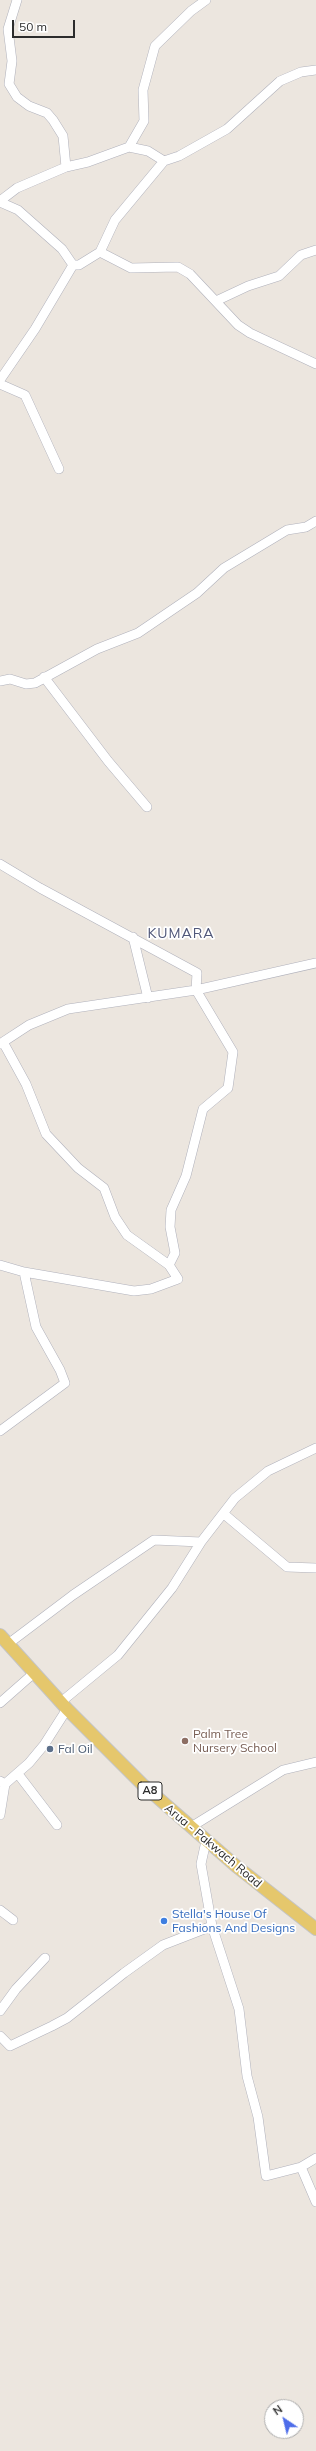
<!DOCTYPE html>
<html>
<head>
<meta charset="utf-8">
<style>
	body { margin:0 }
	#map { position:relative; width:316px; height:2451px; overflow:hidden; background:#ece6df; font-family:Mulish,sans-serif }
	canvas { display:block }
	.north { position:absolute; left:264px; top:2399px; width:40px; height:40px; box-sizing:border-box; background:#fff; border:1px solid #ababab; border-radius:50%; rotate:325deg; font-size:11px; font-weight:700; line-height:16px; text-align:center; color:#2c2c2c }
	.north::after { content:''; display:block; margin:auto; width:14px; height:18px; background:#4e6dea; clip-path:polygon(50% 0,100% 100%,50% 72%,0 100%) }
	.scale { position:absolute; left:12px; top:20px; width:63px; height:18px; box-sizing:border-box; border:2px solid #2c2c2c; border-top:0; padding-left:5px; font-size:12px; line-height:14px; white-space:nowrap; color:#2c2c2c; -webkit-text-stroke:3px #fff; paint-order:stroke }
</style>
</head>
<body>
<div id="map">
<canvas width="316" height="2451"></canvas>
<div class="north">N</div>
<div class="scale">50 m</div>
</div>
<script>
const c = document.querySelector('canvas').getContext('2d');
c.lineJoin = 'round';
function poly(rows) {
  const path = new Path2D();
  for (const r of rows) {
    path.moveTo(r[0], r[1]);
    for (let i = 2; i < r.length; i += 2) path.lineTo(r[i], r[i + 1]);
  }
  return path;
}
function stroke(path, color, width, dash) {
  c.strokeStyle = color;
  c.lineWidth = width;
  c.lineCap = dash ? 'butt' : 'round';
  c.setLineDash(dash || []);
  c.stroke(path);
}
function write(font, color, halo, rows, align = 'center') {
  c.font = font + ' Mulish,sans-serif';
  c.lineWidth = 3.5;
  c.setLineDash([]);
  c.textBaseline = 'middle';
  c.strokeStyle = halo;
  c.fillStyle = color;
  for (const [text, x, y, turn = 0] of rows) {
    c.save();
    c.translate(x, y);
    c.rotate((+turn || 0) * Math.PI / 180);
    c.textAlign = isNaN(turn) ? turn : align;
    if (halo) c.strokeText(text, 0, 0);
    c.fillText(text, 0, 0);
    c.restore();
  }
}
const minor = poly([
	[17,0,8,29,12,61,9,84,17,97,29,106,47,113,53,120,63,136,66,167],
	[129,147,144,121,143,90,155,46,191,11,206,0],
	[0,201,17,188,66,167,88,162,129,147,148,151,164,161,179,156,227,129,280,81,301,72,316,70],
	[0,202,18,210,62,249,73,265,35,329,0,380],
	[100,252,115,220,164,161],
	[73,265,79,265,100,252,131,268,178,267,190,274,238,325,250,333,316,364],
	[216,301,248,286,279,276,301,255,316,250],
	[0,384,25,395,59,469],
	[44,677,108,761,147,807],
	[0,681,10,679,26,684,35,683,97,649,138,633,197,593,224,568,287,530,306,527,316,521],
	[0,864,40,888,197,973,196,990,233,1052,228,1088,203,1109,186,1176,171,1210,170,1227,175,1253,169,1265],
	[133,937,148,998],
	[0,1044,29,1025,68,1009,196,990,316,963],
	[0,1265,24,1272,134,1291,151,1289,178,1279,169,1265,127,1235,115,1217,104,1188,78,1168,46,1134,26,1084,3,1042],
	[0,1431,65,1383,60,1370,36,1327,24,1272],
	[224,1514,287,1567,316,1568],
	[8,1644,73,1595,154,1540,201,1542],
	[61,1702,118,1655,172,1588,201,1542,235,1498,268,1471,316,1448],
	[0,1703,34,1673],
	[18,1774,57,1825],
	[0,1781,5,1784,29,1763,44,1745,67,1709],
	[0,1815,5,1784],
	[191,1827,283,1770,316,1762],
	[0,1910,13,1920],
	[212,1926,239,2009,247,2076,258,2117,266,2176,301,2167,316,2158],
	[0,2011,16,1989,45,1958],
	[0,2036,10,2046,52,2026,67,2018,124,1973,163,1945,212,1926,201,1864,206,1841],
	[301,2167,316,2202]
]);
const major = poly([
	[0,1635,67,1709,142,1784,236,1866,316,1929]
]);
const markers = [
	[185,1741,4,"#8d6e63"],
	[50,1749,4,"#5c6f8a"],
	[164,1921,4,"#3f7fe0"]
];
const shields = [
	[150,1791,24]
];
const shieldNames = [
	["A8",150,1791]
];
const educationNames = [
	["Palm Tree",193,1734],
	["Nursery School",193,1748]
];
const serviceNames = [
	["Fal Oil",58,1749]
];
const streetNames = [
	["Arua - Pakwach Road",213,1846,40]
];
const shopNames = [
	["Stella's House Of",172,1914],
	["Fashions And Designs",172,1928]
];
const quarterNames = [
	["KUMARA",181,934]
];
stroke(minor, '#b0b1bb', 10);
stroke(major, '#c4c4c4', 14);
stroke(minor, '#fff', 9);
stroke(major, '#e5c76c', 12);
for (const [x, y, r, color] of markers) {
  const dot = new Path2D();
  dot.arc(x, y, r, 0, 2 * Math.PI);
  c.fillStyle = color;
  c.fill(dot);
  stroke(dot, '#fff', 1.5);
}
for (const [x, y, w] of shields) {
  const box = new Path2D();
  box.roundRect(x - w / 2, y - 9, w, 18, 3);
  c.fillStyle = '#fff';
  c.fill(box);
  stroke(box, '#2c2c2c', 1);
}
write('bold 11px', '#2c2c2c', null, shieldNames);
write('12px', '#785e54', '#fff', educationNames, 'left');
write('12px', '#4e5e75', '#fff', serviceNames, 'left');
write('12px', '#2c2c2c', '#fff', streetNames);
write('12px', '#366cbe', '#fff', shopNames, 'left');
c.letterSpacing = '1px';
write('14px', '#505779', '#fff', quarterNames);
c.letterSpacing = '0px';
</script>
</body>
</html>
